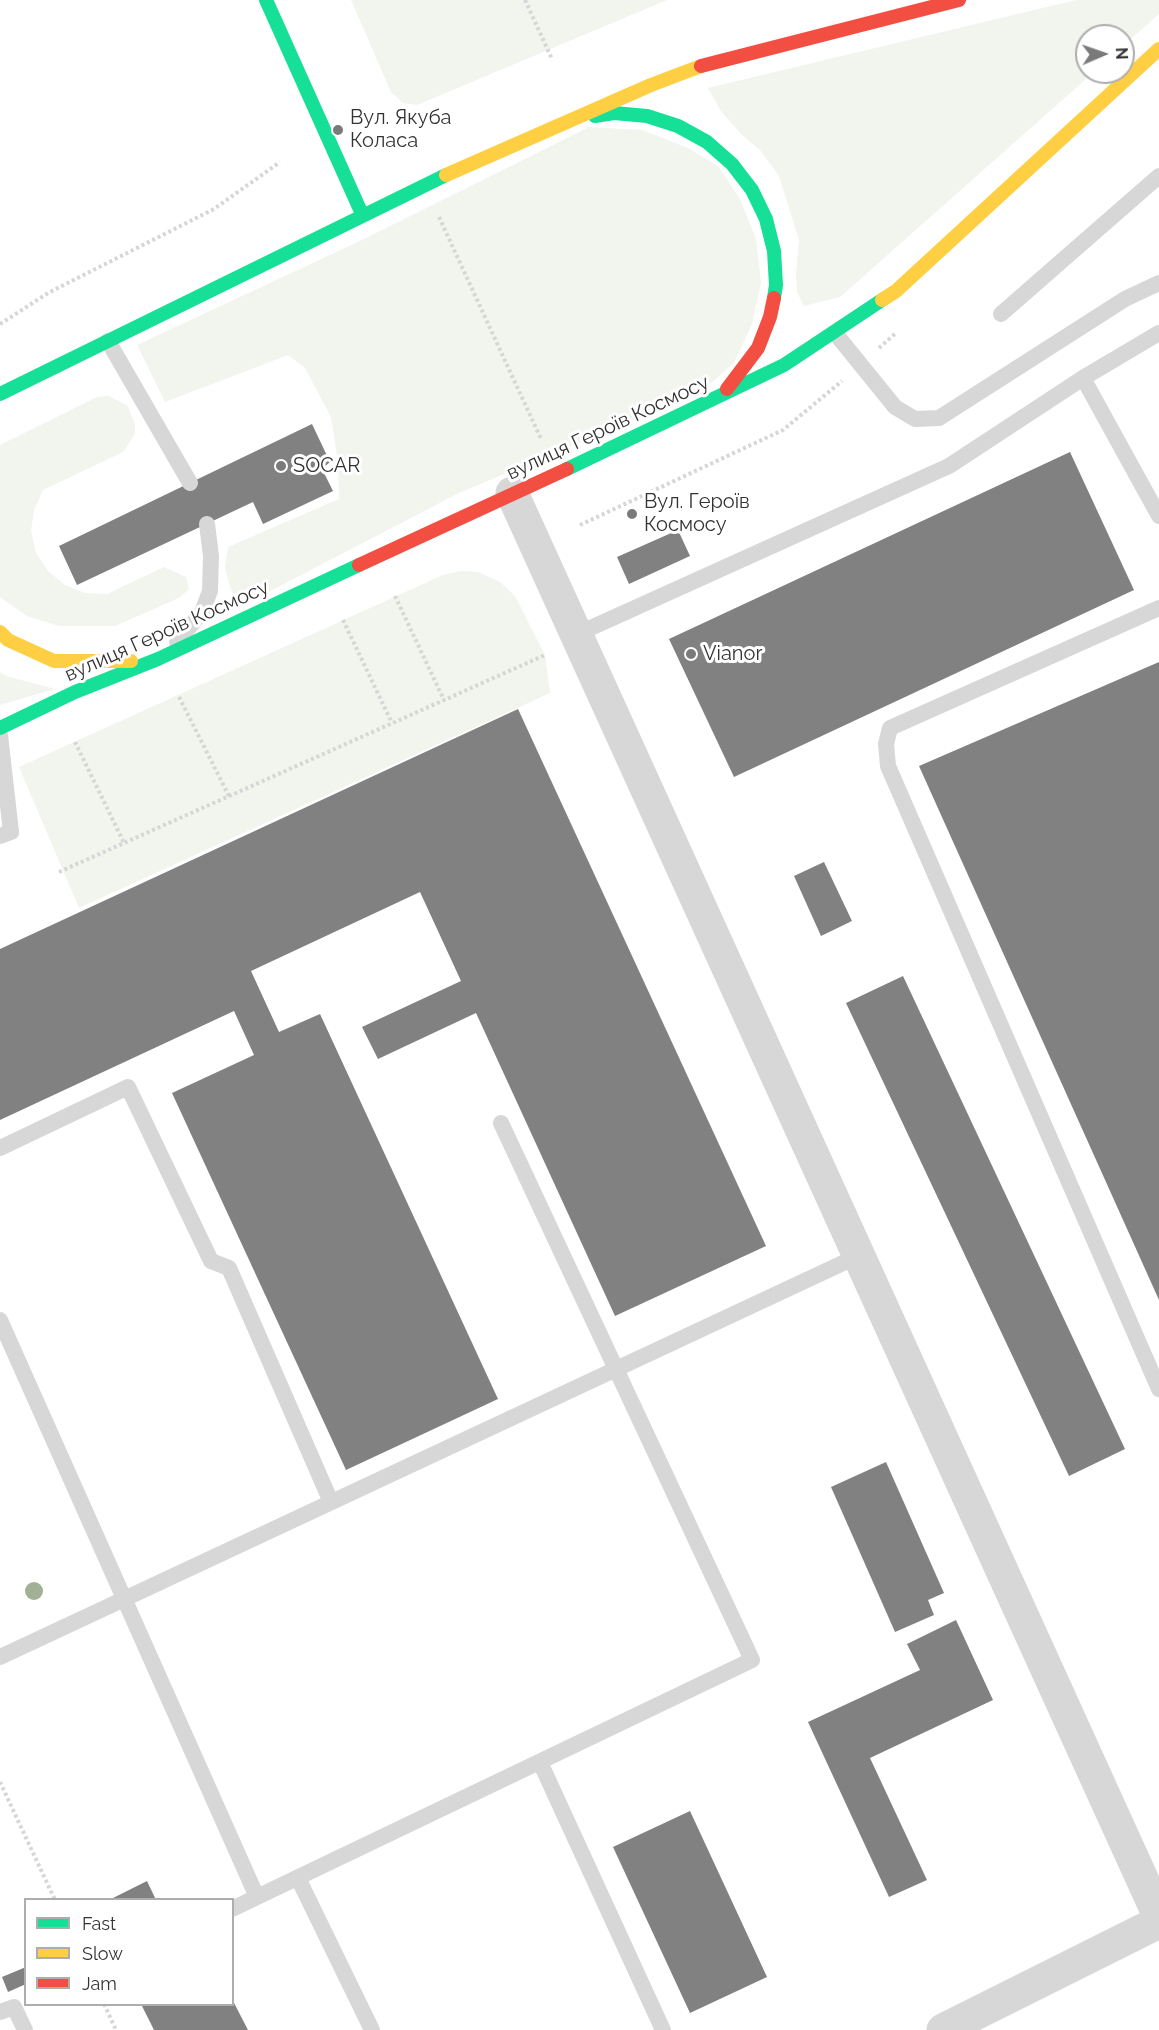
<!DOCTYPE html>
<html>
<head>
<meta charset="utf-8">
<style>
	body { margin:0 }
	#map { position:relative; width:1159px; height:2030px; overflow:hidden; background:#fff; font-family:Raleway,sans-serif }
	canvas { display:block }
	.legend { position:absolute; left:24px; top:1898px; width:210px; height:108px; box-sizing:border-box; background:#fff; border:2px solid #adadad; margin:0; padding:8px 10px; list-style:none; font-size:18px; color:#333 }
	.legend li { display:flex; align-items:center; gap:12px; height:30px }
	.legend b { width:30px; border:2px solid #adadad }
	.north { position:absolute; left:1075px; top:24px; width:60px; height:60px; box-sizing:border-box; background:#fff; border:2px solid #adadad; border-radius:50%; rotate:88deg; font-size:16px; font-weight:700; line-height:24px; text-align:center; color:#333 }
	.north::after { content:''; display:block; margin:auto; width:21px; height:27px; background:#7a7a7a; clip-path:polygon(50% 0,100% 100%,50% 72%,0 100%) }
</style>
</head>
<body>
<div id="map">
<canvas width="1159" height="2030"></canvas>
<ul class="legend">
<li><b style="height:8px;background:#16e098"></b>Fast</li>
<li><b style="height:8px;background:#ffcf43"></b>Slow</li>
<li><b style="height:8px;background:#f24e42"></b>Jam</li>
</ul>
<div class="north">N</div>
</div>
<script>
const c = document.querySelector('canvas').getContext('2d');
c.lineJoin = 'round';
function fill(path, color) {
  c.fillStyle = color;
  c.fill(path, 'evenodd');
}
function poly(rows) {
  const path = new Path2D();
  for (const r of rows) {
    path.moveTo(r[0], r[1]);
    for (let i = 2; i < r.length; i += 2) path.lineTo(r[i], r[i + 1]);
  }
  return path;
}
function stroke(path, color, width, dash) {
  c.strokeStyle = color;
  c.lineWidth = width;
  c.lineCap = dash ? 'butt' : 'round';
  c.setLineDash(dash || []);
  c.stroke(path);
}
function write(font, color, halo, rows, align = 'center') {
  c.font = font + ' Raleway,sans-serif';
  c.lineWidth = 6;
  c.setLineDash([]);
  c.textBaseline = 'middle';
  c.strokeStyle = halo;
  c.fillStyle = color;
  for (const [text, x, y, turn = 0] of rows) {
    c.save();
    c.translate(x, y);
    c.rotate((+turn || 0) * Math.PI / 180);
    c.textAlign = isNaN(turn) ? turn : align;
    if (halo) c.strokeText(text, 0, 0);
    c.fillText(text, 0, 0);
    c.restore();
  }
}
const green = poly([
	[351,0,667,0,417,105,403,103,391,92],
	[1076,0,1159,0,1159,14,1123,46,1123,36,1087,36,1087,72,1094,72,840,297,804,306,797,292,796,274,799,240,779,176,760,150,741,134,721,111,708,88],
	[589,127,642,130,688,148,718,166,740,199,756,239,761,283,752,324,734,363,702,391,459,493,251,601,232,593,225,568,228,547,339,499,338,462,331,417,305,368,288,355,165,402,137,345,362,240],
	[108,396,127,405,135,424,135,434,123,452,43,490,34,510,31,531,36,553,48,571,65,585,85,593,107,594,164,567,186,577,189,589,179,598,115,626,59,626,27,616,0,597,0,445,97,397],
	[461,571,478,572,500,582,515,596,545,655,550,693,79,908,19,767,443,575],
	[0,672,6,676,55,689,0,705]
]);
const building = poly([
	[312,424,330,462,322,469,333,491,263,524,253,502,77,585,59,546],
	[1070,452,1134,590,734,777,669,639],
	[678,530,690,556,629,584,617,557],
	[1159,662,1159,1300,919,766],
	[518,709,766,1246,615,1316,476,1013,378,1059,362,1027,461,981,420,892,251,971,279,1032,320,1014,498,1399,346,1470,172,1093,254,1055,234,1011,0,1120,0,949],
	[824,862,852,921,821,936,794,876],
	[903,976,1125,1449,1069,1476,846,1003],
	[886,1462,944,1593,928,1600,934,1615,895,1632,831,1487],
	[956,1620,993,1700,870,1758,927,1880,889,1897,808,1722,920,1670,907,1644],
	[690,1811,767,1977,690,2013,613,1847],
	[147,1881,156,1900,109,1900],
	[26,1967,26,1984,8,1992,2,1977],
	[232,1999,248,2030,154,2030,141,2004,232,2004]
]);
const path = poly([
	[525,0,552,59],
	[439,217,541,439],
	[0,324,48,293,214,209,280,162],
	[879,348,896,333],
	[580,525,783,430,842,381],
	[395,596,444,700],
	[343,620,392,723],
	[179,697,229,796],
	[75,742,124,843],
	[59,872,545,655],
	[0,1782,55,1900],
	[104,2004,116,2030]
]);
const lane = poly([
	[1001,314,1159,176],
	[835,333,895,407,915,419,939,418,1125,299,1159,283],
	[108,341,190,483],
	[1083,378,1159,516],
	[1159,608,890,728,886,744,888,766,1159,1389],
	[575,635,949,466,1083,378,1159,333],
	[177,642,202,612,210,591,211,556,207,524],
	[0,735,11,832,0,836],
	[0,1148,128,1087,211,1261,229,1268,331,1502],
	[0,1320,257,1897],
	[0,1657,858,1256],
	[540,1762,663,2030],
	[298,1878,372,2030],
	[232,1909,752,1660,501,1123],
	[0,2012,14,2007,25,2030]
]);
const street = poly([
	[512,493,1159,1916],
	[943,2030,1159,1922]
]);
const fast = poly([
	[266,0,362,214],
	[595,116,614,113,647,116,678,126,707,142,732,164,752,190,766,219,774,251,776,285,774,298],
	[0,394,446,175],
	[567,469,784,365,882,300],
	[0,728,75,692,158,659,359,565]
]);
const slow = poly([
	[446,175,651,85,701,66],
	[882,300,896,291,1159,49],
	[0,632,8,640,54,661,131,661]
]);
const jam = poly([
	[701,66,959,0],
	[727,389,758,348,770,317,774,298],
	[359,565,567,469]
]);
const trees = [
	[34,1591]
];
const markers = [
	[338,130,6,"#7a7a7a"],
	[281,466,6,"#7a7a7a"],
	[632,514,6,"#7a7a7a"],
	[691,654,6,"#7a7a7a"]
];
const poiNames = [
	["Вул. Якуба",350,118],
	["Коласа",350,141],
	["SOCAR",293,466],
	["Вул. Героїв",644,502],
	["Космосу",644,525],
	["Vianor",703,654]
];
const streetNames = [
	["вулиця Героїв Космосу",608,428,-25],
	["вулиця Героїв Космосу",167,631,-24]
];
fill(green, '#f1f5ed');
fill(building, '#818181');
stroke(path, '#d6d6d6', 4, [3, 3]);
stroke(lane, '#d7d7d7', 16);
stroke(street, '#d7d7d7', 33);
stroke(fast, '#16e098', 14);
stroke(slow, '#ffcf43', 14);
stroke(jam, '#f24e42', 14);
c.fillStyle = '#a2b095';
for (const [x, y] of trees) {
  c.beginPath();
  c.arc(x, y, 9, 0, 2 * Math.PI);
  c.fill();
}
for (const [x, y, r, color] of markers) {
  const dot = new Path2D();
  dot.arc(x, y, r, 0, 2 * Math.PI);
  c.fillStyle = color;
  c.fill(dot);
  stroke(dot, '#fff', 2);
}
write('20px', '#333', '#fff', poiNames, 'left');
write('20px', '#333', '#fff', streetNames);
</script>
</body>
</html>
